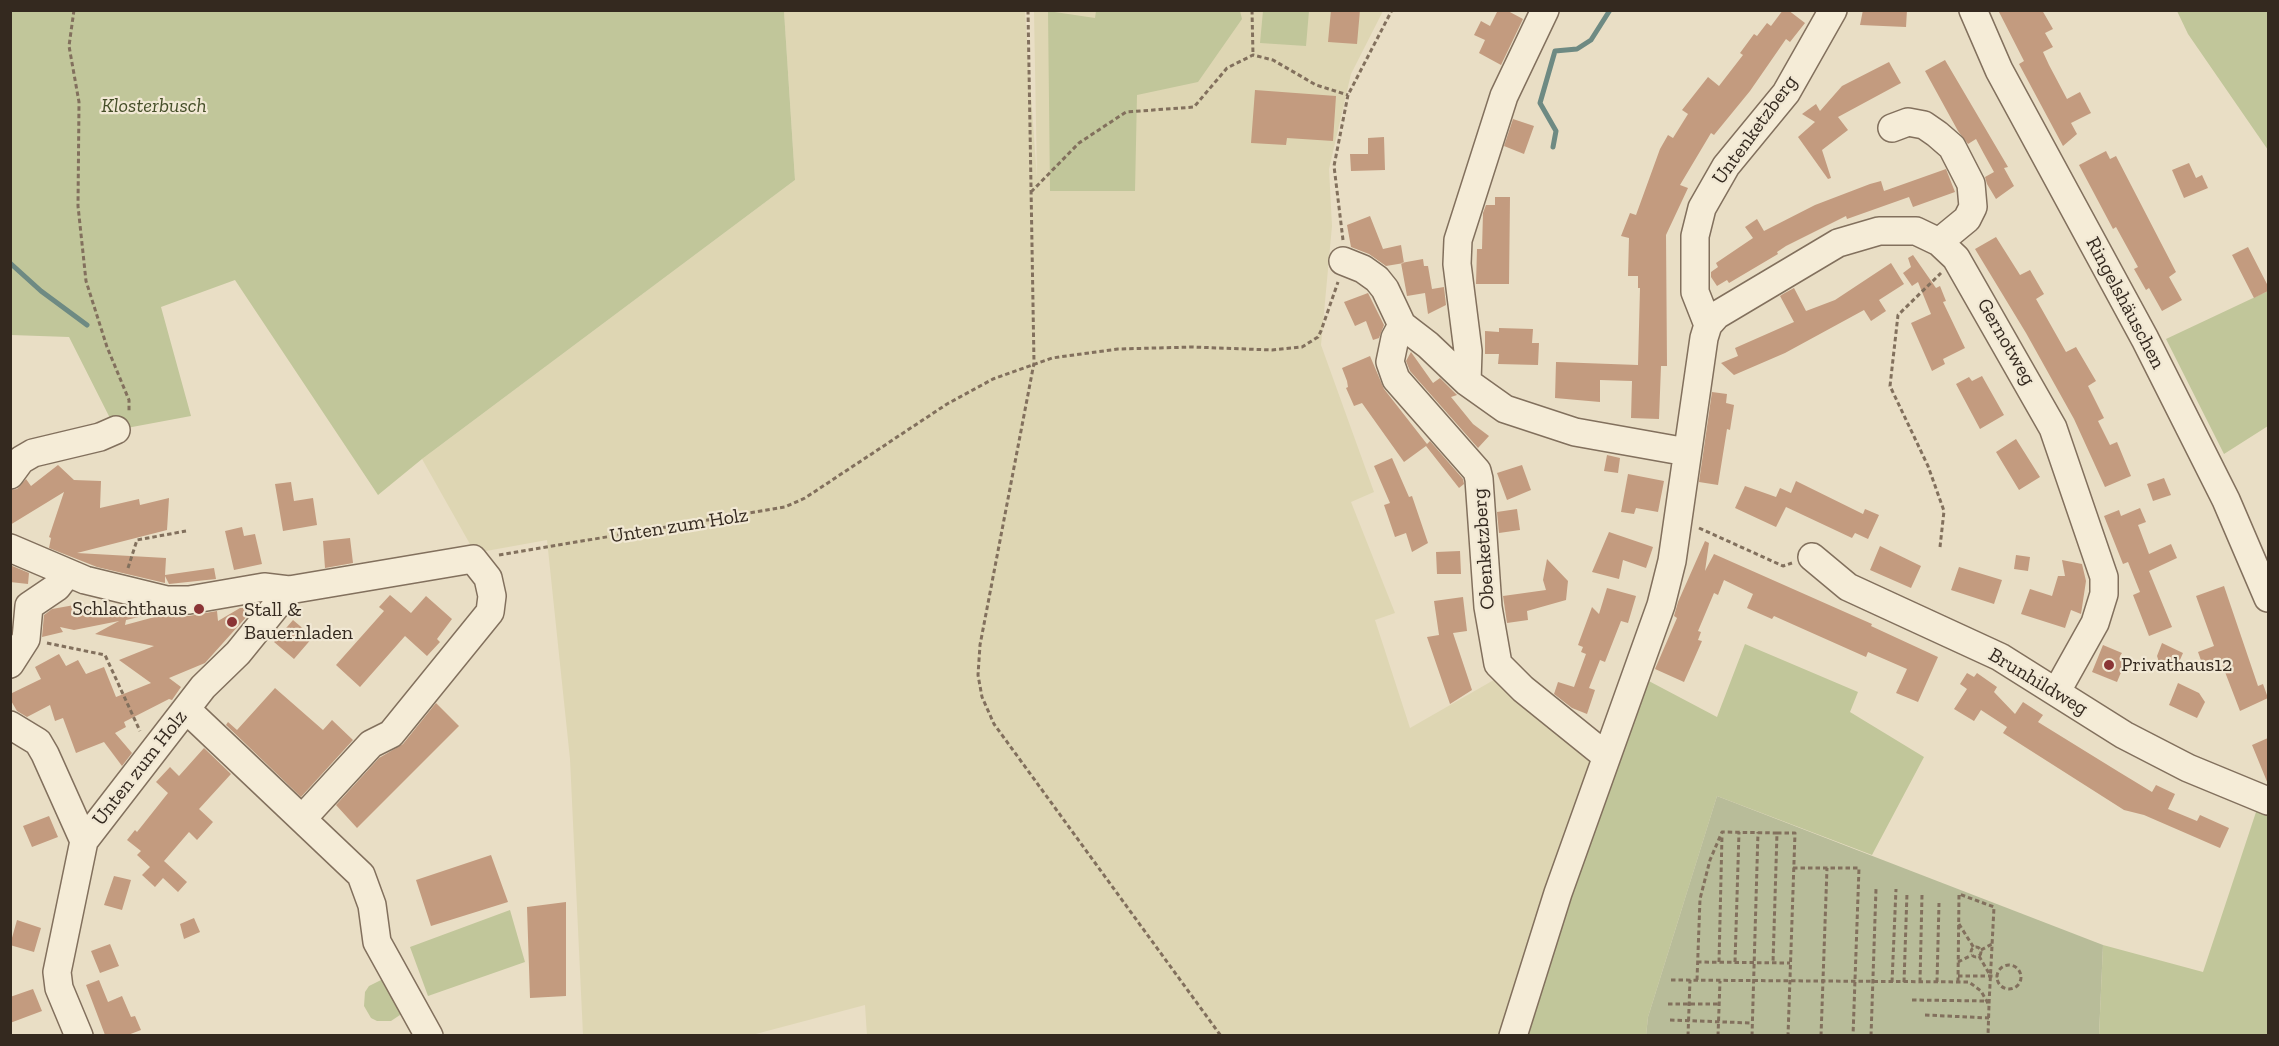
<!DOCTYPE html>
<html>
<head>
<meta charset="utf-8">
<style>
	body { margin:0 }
	#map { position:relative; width:2279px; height:1046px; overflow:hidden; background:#e9dec5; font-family:"Zilla Slab",serif }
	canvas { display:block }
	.frame { position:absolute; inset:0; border:12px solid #34291f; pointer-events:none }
</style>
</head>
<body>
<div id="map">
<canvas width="2279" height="1046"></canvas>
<div class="frame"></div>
</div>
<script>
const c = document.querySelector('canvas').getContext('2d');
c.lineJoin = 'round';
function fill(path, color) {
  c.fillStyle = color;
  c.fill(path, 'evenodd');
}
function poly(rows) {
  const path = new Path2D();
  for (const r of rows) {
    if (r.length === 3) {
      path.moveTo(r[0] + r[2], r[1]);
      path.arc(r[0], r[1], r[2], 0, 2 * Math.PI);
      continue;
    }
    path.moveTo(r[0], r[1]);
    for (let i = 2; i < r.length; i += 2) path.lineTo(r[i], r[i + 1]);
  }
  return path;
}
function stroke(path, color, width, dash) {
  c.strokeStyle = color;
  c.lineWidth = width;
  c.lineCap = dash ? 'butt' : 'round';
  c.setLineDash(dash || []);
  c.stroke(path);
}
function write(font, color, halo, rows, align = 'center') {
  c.font = font + ' "Zilla Slab",serif';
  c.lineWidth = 4.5;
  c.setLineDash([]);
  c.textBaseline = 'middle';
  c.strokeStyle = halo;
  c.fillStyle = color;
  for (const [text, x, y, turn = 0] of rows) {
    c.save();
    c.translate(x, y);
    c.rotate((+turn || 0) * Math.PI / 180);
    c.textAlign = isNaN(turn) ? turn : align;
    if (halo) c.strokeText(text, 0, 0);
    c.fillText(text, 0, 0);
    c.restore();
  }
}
const farmland = poly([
	[784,11,1025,11,1037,179,1034,11,1383,11,1351,74,1329,169,1332,226,1321,345,1374,492,1351,502,1395,613,1375,620,1410,728,1499,677,1597,756,1502,1035,867,1036,865,1005,752,1035,583,1035,570,759,547,540,475,553,422,459,795,180]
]);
const green = poly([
	[10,11,784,11,795,180,422,459,378,495,235,280,161,307,191,416,116,430,69,337,11,335],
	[1048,11,1095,18,1096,11,1240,11,1242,19,1198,82,1137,95,1135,191,1050,191],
	[1263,11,1309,11,1306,46,1260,43],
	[2177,11,2268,11,2268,150,2188,34],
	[2268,291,2268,426,2224,454,2166,339],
	[1745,644,1858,692,1850,712,1924,757,1872,855,1717,796,1648,1017,1646,1035,1527,1036,1611,767,1645,679,1717,717],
	[2258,806,2268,811,2268,1035,2099,1036,2103,945,2203,972],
	[510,910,525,962,428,996,410,947],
	[381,980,388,980,403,1013,391,1021,377,1021,371,1018,364,1006,365,992,369,986]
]);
const cemetery = poly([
	[1717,796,2103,945,2099,1035,1646,1035,1648,1017]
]);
const stream = poly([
	[1553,147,1556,131,1540,103,1555,51,1577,49,1591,40,1610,10],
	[10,263,41,291,87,325]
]);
const building = poly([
	[1331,10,1360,10,1357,44,1328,42],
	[1498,10,1506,10,1523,19,1501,65,1479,53,1485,40,1474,35,1481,21,1490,26],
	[1783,10,1788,10,1805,23,1790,42,1786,39,1750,91,1714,135,1711,133,1680,185,1688,188,1666,235,1667,366,1661,366,1659,419,1631,418,1632,381,1600,380,1600,402,1555,398,1556,362,1638,365,1640,288,1638,288,1638,276,1628,276,1629,238,1621,236,1630,213,1636,215,1660,149,1668,135,1673,138,1688,114,1682,110,1708,77,1719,86,1743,55,1740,53,1754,34,1757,36,1767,23,1771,26],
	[1863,10,1907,10,1906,27,1860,25],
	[1998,10,2042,10,2053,29,2045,33,2053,47,2043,52,2049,65,2067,99,2080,92,2091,113,2071,123,2077,134,2063,146,2019,64,2024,61],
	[1945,60,2008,167,2004,168,2014,186,1996,199,1987,184,1985,177,1994,172,1984,154,1976,139,1968,144,1958,131,1925,71],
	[1889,62,1901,83,1838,117,1848,130,1822,150,1831,178,1828,179,1798,137,1815,122,1802,114,1816,104,1820,111,1842,86],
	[1255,90,1336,96,1333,141,1287,138,1286,145,1251,143],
	[1513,119,1534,126,1524,154,1504,146],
	[1384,137,1385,170,1351,171,1350,154,1368,154,1368,138],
	[2106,151,2110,159,2116,156,2176,272,2169,277,2182,300,2162,311,2149,288,2146,290,2134,269,2138,267,2116,227,2113,229,2079,165],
	[2189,163,2196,178,2202,175,2208,188,2184,198,2172,170],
	[1946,169,1955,192,1913,207,1909,197,1847,219,1846,216,1786,246,1777,252,1778,254,1729,283,1727,280,1717,286,1711,277,1711,272,1718,267,1716,263,1753,238,1745,227,1757,219,1764,231,1815,205,1870,184,1881,181,1884,191],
	[1495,197,1510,197,1509,284,1476,284,1477,249,1482,249,1483,213,1486,205,1495,205],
	[1370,216,1383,249,1401,245,1404,263,1386,266,1369,254,1351,247,1347,225],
	[1996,237,2020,275,2030,270,2044,294,2036,299,2066,352,2076,347,2096,381,2088,386,2104,418,2098,421,2110,445,2117,442,2131,476,2105,487,2074,419,2026,333,1975,249],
	[2248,247,2268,286,2268,291,2254,298,2232,255],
	[1913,255,1936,288,1940,286,1946,301,1943,302,1965,348,1943,359,1945,364,1932,371,1911,323,1931,314,1918,282,1912,286,1903,273,1911,267,1908,258],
	[1423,259,1424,266,1428,266,1432,289,1444,287,1446,305,1428,314,1425,293,1407,296,1401,263],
	[1891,263,1904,284,1879,300,1886,311,1871,321,1864,310,1785,353,1734,375,1721,363,1738,356,1735,348,1794,322,1780,296,1783,294,1794,288,1806,311,1835,300],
	[1368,293,1384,325,1379,338,1373,340,1366,321,1355,326,1344,302],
	[1499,328,1533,329,1532,343,1539,343,1538,365,1498,364,1499,354,1485,354,1485,331,1499,332],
	[1411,352,1433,383,1440,378,1457,395,1451,397,1473,424,1489,436,1478,448,1410,371,1406,361],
	[1370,356,1384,389,1427,444,1430,441,1463,479,1464,484,1459,488,1426,446,1404,462,1362,403,1354,406,1346,388,1348,387,1347,381,1342,368],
	[1982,376,2004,415,1980,429,1956,384,1969,377,1972,381],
	[1712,392,1727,394,1726,403,1734,405,1730,430,1727,429,1718,485,1699,482],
	[2016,439,2040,477,2019,490,1996,452],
	[1607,455,1620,458,1618,473,1604,471],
	[1392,458,1409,497,1412,496,1428,543,1412,552,1406,533,1395,537,1384,505,1390,503,1374,466],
	[58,465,74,480,101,481,100,508,139,499,140,505,169,498,167,530,77,553,166,558,165,575,214,568,216,579,169,584,165,576,165,583,97,567,49,548,51,538,49,537,64,492,10,525,10,490,17,489,26,479,31,486],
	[1522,465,1531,490,1507,500,1497,473],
	[1628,474,1664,481,1658,512,1636,508,1634,514,1621,512],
	[2164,478,2171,495,2153,501,2147,484],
	[1796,481,1863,514,1865,509,1879,515,1868,539,1855,533,1852,538,1786,507,1776,527,1735,508,1745,486,1776,497,1780,488,1791,493],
	[291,482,294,501,313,498,317,525,283,531,275,484],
	[2140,508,2146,522,2138,525,2149,554,2171,544,2177,558,2149,571,2172,627,2149,636,2133,595,2140,592,2128,562,2123,564,2104,516,2119,510,2121,516],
	[1517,509,1520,530,1499,533,1497,512],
	[242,527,244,536,255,534,262,564,234,570,225,531],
	[1609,532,1653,547,1646,568,1623,560,1619,579,1592,572],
	[350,538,353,563,325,568,323,541],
	[1705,541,1709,543,1705,571,1714,554,1872,624,1871,626,1938,657,1918,702,1896,693,1907,669,1868,652,1866,657,1774,616,1772,619,1747,608,1753,594,1724,580,1718,595,1714,593,1698,631,1701,632,1698,640,1702,641,1684,682,1655,669,1677,618,1674,616,1678,602],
	[1880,546,1921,566,1911,588,1870,570],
	[1460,551,1461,574,1437,574,1436,552],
	[2016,555,2030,557,2028,571,2014,569],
	[1547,559,1568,581,1566,600,1527,611,1528,620,1507,623,1503,596,1546,590,1543,580],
	[2062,560,2082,564,2086,581,2081,614,2071,610,2065,628,2021,614,2030,589,2052,596,2058,576,2065,576],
	[10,565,29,573,28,584,10,582],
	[1959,567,2002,580,1994,604,1951,590],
	[2224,586,2258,686,2263,684,2268,698,2240,711,2220,659,2203,666,2198,652,2214,646,2196,596],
	[1607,588,1636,596,1628,623,1621,621,1605,662,1600,660,1589,688,1595,690,1587,714,1572,708,1554,694,1558,682,1574,687,1586,654,1581,652,1583,647,1578,645,1592,607,1599,614],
	[390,595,411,613,426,596,452,619,437,639,440,642,427,656,405,636,360,687,336,665,384,611,379,607],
	[1463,597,1467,631,1453,633,1472,690,1450,704,1427,637,1439,635,1434,601],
	[80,604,143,616,126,620,125,625,162,615,189,616,217,611,218,621,240,608,246,608,249,614,205,663,169,678,181,687,172,700,169,699,124,722,126,727,115,733,132,753,122,766,104,742,76,753,63,718,55,721,50,705,27,717,17,711,10,699,10,694,41,679,35,667,59,654,66,666,78,660,86,674,104,667,116,697,151,683,119,660,154,646,95,634,119,621,74,630,60,627,63,632,42,637,44,615,52,609],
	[293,620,313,637,294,659,274,642],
	[2162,643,2183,653,2176,669,2159,662,2157,656],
	[2103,645,2122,653,2120,656,2127,658,2117,682,2092,672],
	[1967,673,1974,677,1977,673,1997,687,1994,692,2015,714,2023,702,2043,715,2038,722,2119,772,2152,792,2156,785,2175,794,2168,809,2197,821,2200,815,2229,828,2220,848,2144,815,2124,810,2003,733,2007,727,1981,710,1974,721,1954,709,1967,689,1960,684],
	[2178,683,2199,693,2205,702,2197,718,2169,705],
	[275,688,323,730,332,720,353,740,301,797,226,725,228,722,237,730],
	[436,703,459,726,357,828,336,805,379,758,403,744],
	[2268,738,2268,784,2252,745],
	[204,748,231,774,199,809,213,822,197,840,189,832,164,861,187,882,178,892,163,878,155,887,142,875,150,867,137,855,141,851,127,840,135,830,137,832,168,793,156,782,170,767,179,776],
	[49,816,58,837,32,847,23,826],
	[491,855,508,902,431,926,416,880],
	[114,876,131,880,122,910,104,905],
	[566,902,566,996,530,998,527,907],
	[194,918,200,932,184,939,180,924],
	[17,920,41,928,34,952,10,945],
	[110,944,119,966,100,973,91,951],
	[99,980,108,1002,122,996,131,1017,135,1016,141,1030,128,1035,105,1035,86,985],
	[33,989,42,1011,10,1023,10,997]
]);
const path = poly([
	[74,10,69,46,79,102,78,206,86,281,107,347,129,400,129,412],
	[1028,10,1034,363,980,645,978,675,982,697,994,724,1221,1036],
	[1252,10,1253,55],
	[1031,192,1079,143,1126,112,1194,107,1227,68,1253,55,1273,60,1316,85,1348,95],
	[1343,240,1334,166,1348,95,1392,10],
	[1699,528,1783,566,1792,563],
	[1940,547,1944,511,1928,466,1890,386,1898,315,1941,273],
	[499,555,785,507,805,498,947,404,993,379,1052,358,1118,349,1193,347,1272,350,1302,347,1318,337,1321,331,1338,282],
	[128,568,137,540,186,531],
	[47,643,105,655,140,731],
	[1777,833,1795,833,1788,1036],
	[1793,868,1859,868,1853,1036],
	[1959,924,1974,948],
	[1976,952,5],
	[1981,950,1992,944],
	[1979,956,1990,975],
	[1697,962,1790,963],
	[1719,962,1722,835],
	[1735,962,1739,832],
	[1958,962,1972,955],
	[2009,977,12],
	[1958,976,1998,976],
	[1671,980,1969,982,1981,991,1989,1005,1988,1036],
	[1697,980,1700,899,1710,860,1722,832,1777,833,1773,963],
	[1892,982,1896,889],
	[1904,982,1907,893],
	[1920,982,1922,895],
	[1937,982,1939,903],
	[1958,982,1959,894,1994,907,1989,1004],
	[1912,1000,1987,1001],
	[1668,1004,1719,1004],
	[1925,1015,1989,1018],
	[1670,1020,1752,1023],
	[1688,1036,1690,980],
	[1718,1036,1720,981],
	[1752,1036,1758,832],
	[1821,1036,1827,868],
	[1871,1036,1876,889]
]);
const minor = poly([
	[1973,10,1999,70,2145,339,2226,500,2268,598],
	[1892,128,1908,122,1924,125,1937,134,1952,147,1971,184,1973,207,1967,219,1939,242],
	[1343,261,1363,269,1377,279,1385,289,1402,325],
	[1708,325,1695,292,1695,236,1702,208,1726,166,1786,93,1833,10],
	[1467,382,1468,351,1457,264,1458,240,1504,96,1545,10],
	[10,475,21,460,33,453,100,437,116,430],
	[10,548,85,580,167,600,189,600,264,587,289,590,473,559,488,578,492,596,490,612,391,734,371,744,302,819,186,709],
	[1812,557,1848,587,2000,657,2124,735,2188,768,2268,801],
	[10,664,26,639,29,606,57,587,67,574],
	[10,725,38,742,45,754,84,841,203,687,238,653,289,590],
	[1606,756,1523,689,1498,664,1488,607,1479,479,1477,471,1396,379,1390,362,1395,338,1402,325,1428,345,1467,382,1505,409,1575,432,1687,452],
	[302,819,361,875,372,905,377,942,429,1036],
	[79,1036,59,988,57,972,84,841],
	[1513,1036,1558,893,1661,605,1672,561,1704,338,1708,325,1717,315,1838,243,1879,231,1916,231,1939,242,1956,258,2053,428,2104,577,2104,594,2095,623,2057,691]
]);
const markers = [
	[199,609,6,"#8a3435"],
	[232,622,6,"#8a3435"],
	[2109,665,6,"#8a3435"]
];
const parkNames = [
	["Klosterbusch",154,106]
];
const streetNames = [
	["Untenketzberg",1755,130,-54],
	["Ringelshäuschen",2125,303,62],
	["Gernotweg",2006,342,60],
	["Unten zum Holz",679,526,-9],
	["Obenketzberg",1484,549,-94],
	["Brunhildweg",2038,682,31],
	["Unten zum Holz",140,768,-52]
];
const poiNames = [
	["Schlachthaus",187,609,"right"],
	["Stall &",244,610],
	["Bauernladen",244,633],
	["Privathaus12",2121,665]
];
fill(farmland, '#ded6b3');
fill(green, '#c1c69a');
fill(cemetery, '#b8bc99');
stroke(stream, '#6e8a83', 5);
fill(building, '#c39b7f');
stroke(minor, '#82705d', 30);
stroke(path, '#82705d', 3, [4.5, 3]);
stroke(minor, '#f5ecd7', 27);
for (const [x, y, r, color] of markers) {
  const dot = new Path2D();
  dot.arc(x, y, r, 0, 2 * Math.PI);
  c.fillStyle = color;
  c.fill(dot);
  stroke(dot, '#f1e8d4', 2);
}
write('italic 20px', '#454e28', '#f1e8d4', parkNames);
write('20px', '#34291f', '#f1e8d4', streetNames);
write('20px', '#34291f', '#f1e8d4', poiNames, 'left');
</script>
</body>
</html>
